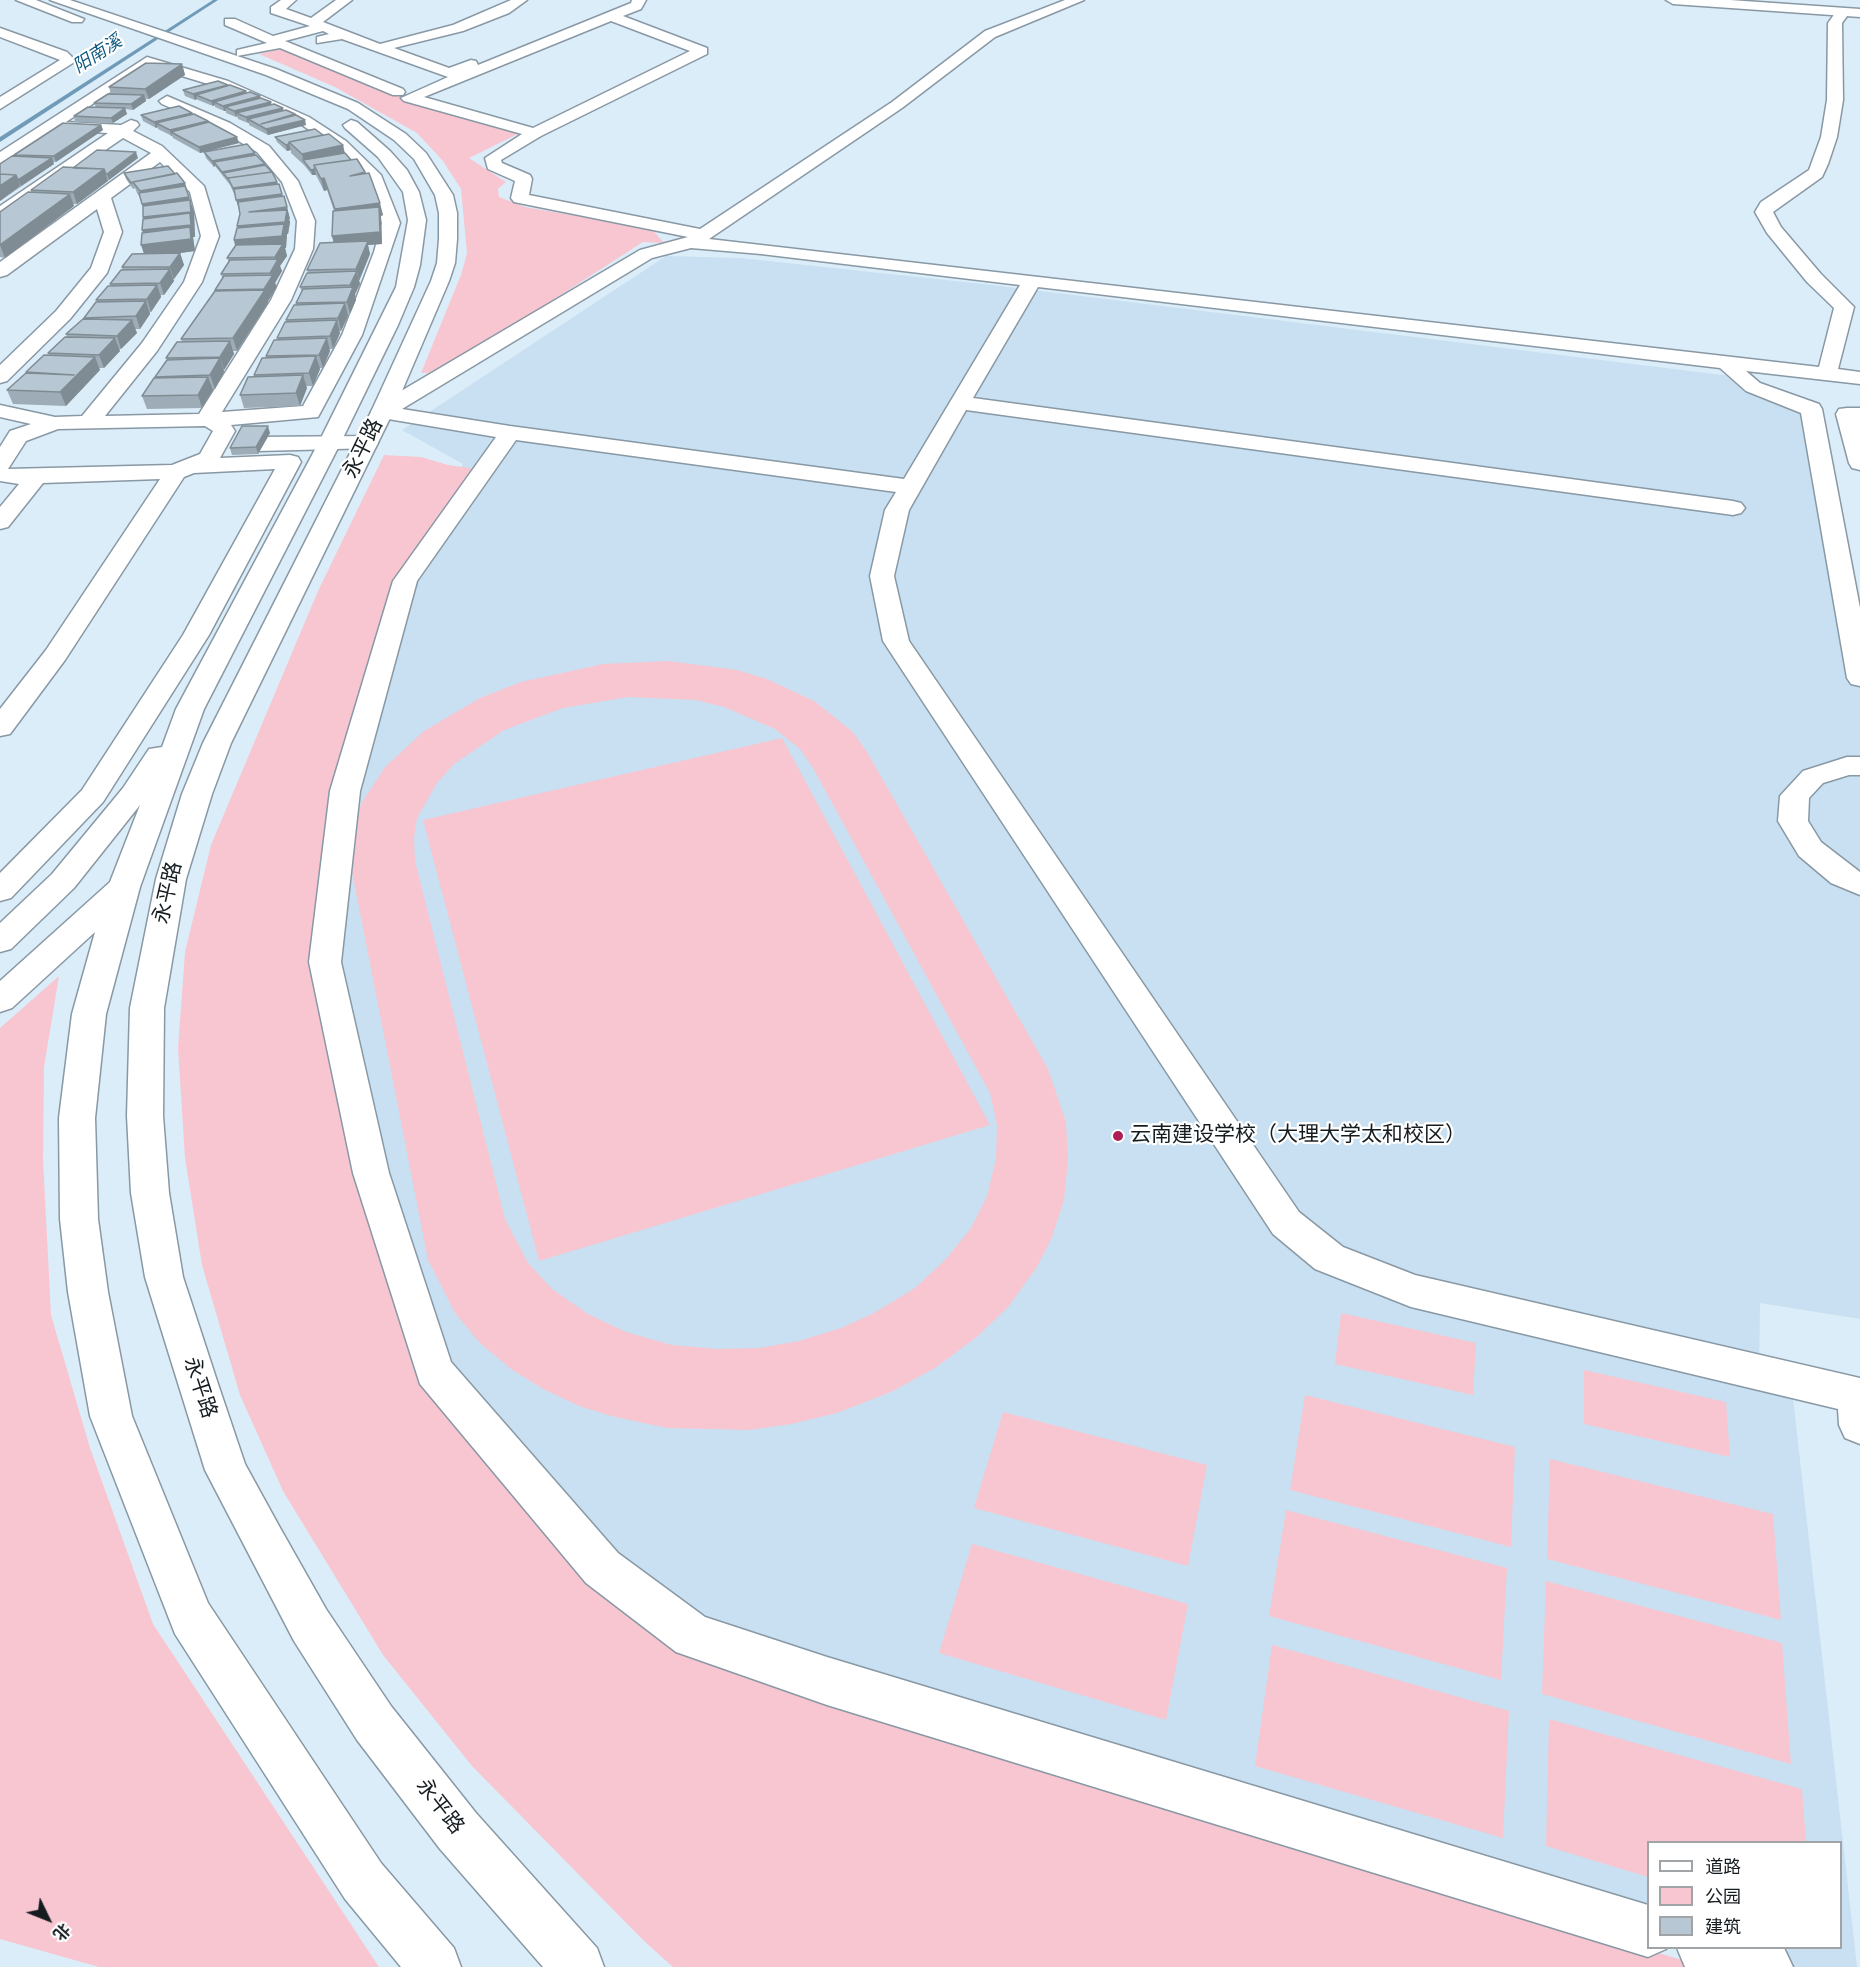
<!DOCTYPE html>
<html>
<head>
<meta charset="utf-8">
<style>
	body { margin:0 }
	#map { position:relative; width:1860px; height:1967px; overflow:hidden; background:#dbedf9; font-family:Jost,"Noto Sans SC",sans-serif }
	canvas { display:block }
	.legend { position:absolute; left:1647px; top:1841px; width:195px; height:108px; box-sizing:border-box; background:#fff; border:2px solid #a1a4a6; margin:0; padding:8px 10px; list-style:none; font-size:18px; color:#151c20 }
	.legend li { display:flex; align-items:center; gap:12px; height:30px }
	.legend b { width:30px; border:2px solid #a1a4a6 }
	.north { position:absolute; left:18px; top:1889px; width:60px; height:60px; -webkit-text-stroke:4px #fff; paint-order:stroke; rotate:133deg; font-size:16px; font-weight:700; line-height:24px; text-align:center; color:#151c20 }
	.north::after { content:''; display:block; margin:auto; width:21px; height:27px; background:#151c20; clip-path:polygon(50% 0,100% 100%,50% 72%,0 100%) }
</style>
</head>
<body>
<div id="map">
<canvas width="1860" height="1967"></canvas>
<ul class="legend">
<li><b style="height:8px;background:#fff"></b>道路</li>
<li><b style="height:16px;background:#f8c6d1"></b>公园</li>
<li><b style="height:16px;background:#b7c8d4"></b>建筑</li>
</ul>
<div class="north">北</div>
</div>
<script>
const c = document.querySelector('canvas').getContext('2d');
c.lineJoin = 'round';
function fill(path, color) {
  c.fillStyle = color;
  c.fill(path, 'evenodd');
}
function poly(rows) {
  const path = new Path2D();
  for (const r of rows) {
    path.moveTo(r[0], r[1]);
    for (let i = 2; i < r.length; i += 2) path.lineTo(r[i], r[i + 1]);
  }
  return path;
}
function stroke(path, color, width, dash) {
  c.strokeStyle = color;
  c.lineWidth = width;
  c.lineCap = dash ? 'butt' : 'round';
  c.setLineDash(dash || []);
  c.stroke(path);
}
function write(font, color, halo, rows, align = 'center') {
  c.font = font + ' Jost,"Noto Sans SC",sans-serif';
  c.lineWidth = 4.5;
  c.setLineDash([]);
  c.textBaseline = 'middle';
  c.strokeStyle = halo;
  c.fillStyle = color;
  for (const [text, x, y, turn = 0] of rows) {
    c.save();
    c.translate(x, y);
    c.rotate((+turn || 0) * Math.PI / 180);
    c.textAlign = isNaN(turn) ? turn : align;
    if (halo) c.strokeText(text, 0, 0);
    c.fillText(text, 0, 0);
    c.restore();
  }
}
const built = poly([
	[666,256,740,258,992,285,1747,378,1819,402,1860,599,1860,1319,1760,1303,1759,1380,1792,1389,1857,1967,1793,1967,1730,1948,1840,1948,1840,1842,1648,1842,1648,1922,651,1610,435,1357,330,968,401,560,463,464,402,430]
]);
const green = poly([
	[285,48,411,96,522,132,469,158,506,182,498,189,499,197,525,207,652,229,664,243,643,242,441,372,421,373,461,275,467,253,461,189,443,161,417,133,335,87,259,54],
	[384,455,421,457,448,465,477,469,402,603,354,804,326,1004,409,1318,604,1585,1206,1819,1706,1967,673,1967,644,1941,472,1766,383,1655,283,1491,240,1395,202,1265,185,1158,178,1048,185,952,211,845,318,591],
	[669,661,737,670,767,679,814,701,853,732,867,752,1048,1069,1066,1122,1068,1160,1064,1200,1052,1237,1037,1267,1008,1307,978,1336,935,1368,891,1392,837,1413,791,1424,750,1430,667,1428,611,1416,579,1406,543,1389,511,1369,480,1343,455,1313,428,1260,352,872,351,860,355,822,362,802,385,767,424,731,480,698,521,682,603,664],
	[628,697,696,700,724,707,775,729,800,749,813,768,990,1093,997,1125,996,1159,987,1196,971,1228,946,1259,915,1288,874,1313,841,1328,799,1341,759,1348,717,1349,672,1345,626,1332,588,1314,552,1289,528,1263,505,1219,415,861,414,838,417,818,437,783,454,764,504,730,563,708],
	[782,738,990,1125,539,1261,423,820],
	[59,976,44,1067,43,1159,51,1315,90,1448,153,1624,379,1967,99,1967,0,1939,0,1028],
	[1341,1313,1476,1343,1473,1395,1335,1364],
	[1584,1370,1726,1402,1730,1457,1584,1424],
	[1305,1395,1515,1447,1511,1547,1290,1490],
	[1003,1412,1207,1465,1188,1566,974,1508],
	[1550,1459,1773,1514,1781,1620,1547,1559],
	[1286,1510,1507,1568,1501,1680,1269,1616],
	[972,1544,1188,1604,1166,1720,939,1653],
	[1546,1581,1782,1643,1791,1764,1542,1694],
	[1272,1645,1509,1711,1503,1838,1255,1766],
	[1549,1719,1802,1789,1806,1842,1648,1842,1648,1877,1546,1846]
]);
const stream = poly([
	[213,0,218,0,0,142,0,137,213,0]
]);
const minor = poly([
	[281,0,296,0,286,9,311,18,336,0,352,0,323,22,380,44,453,25,511,0,527,0,509,13,463,31,394,48,449,68,471,60,476,61,478,65,631,3,632,0,646,0,641,9,623,16,707,48,707,54,541,136,501,160,502,163,530,175,532,179,529,195,700,229,892,102,985,31,1065,0,1084,0,995,37,902,108,709,239,1819,367,1834,308,1807,282,1767,233,1755,212,1761,202,1809,170,1821,137,1827,100,1828,23,1838,9,1848,9,1850,12,1842,23,1843,100,1837,137,1828,164,1822,177,1773,212,1781,227,1821,274,1854,307,1838,369,1860,372,1860,384,1746,371,1760,383,1819,404,1822,409,1860,608,1860,686,1851,684,1847,678,1801,413,1746,391,1720,368,1038,287,973,398,1733,501,1741,503,1745,508,1741,513,1733,515,966,410,909,510,894,576,909,641,1299,1212,1343,1247,1415,1275,1860,1378,1860,1444,1845,1438,1839,1425,1838,1409,1411,1307,1315,1269,1273,1234,883,641,870,576,885,510,896,492,516,440,417,581,360,791,341,962,389,1173,451,1362,618,1553,705,1617,827,1657,1648,1905,1648,1948,1667,1948,1666,1949,1648,1957,827,1705,676,1652,586,1583,420,1384,353,1173,309,962,330,791,393,581,496,437,382,418,374,417,371,412,374,407,640,250,688,237,514,202,511,198,515,181,488,169,485,158,522,134,404,101,401,98,448,77,342,39,317,43,317,37,329,34,323,31,285,41,403,89,405,92,403,95,393,95,280,48,237,56,237,50,267,43,225,25,225,19,235,19,273,36,310,26,271,13,271,7,281,0],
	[611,21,690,51,533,128,424,97,611,21],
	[691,248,761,254,1020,285,904,479,510,426,402,409,652,258,691,248],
	[0,28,67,52,76,61,0,109,0,97,60,60,0,37,0,28],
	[147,57,228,81,309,117,346,141,381,175,400,223,362,335,318,417,231,425,235,431,220,458,290,455,298,457,301,462,209,635,103,802,11,898,0,901,0,873,82,790,183,635,275,469,194,473,184,477,65,660,10,734,0,736,0,709,46,650,160,479,43,483,8,527,0,529,0,507,19,484,0,481,0,447,10,431,31,424,0,417,0,405,55,417,82,416,142,343,184,282,201,236,190,192,160,162,111,198,122,232,107,273,70,319,7,381,0,383,0,365,56,311,91,268,104,232,97,209,7,275,0,277,0,262,151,153,123,138,6,218,0,219,0,206,108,133,55,130,0,164,0,152,147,57],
	[149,66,218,87,299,123,334,147,367,181,382,223,374,252,342,335,303,406,222,412,291,300,313,249,315,221,298,181,269,146,230,123,167,96,159,101,162,104,218,129,257,152,282,182,297,221,295,249,271,300,199,414,105,416,157,351,202,282,219,236,204,186,162,146,133,131,139,125,137,122,131,120,121,125,66,122,149,66],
	[205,426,213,431,200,454,172,465,8,469,26,441,58,429,205,426],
	[1847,408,1860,408,1860,470,1852,468,1849,463,1836,414,1839,409,1847,408],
	[367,436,375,438,378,443,375,448,258,451,250,449,247,444,250,439,258,437,367,436],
	[1847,757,1860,757,1860,775,1849,775,1823,783,1809,798,1808,821,1821,842,1860,872,1860,895,1831,883,1799,856,1778,821,1780,796,1803,771,1847,757],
	[1677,1948,1784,1948,1793,1967,1685,1967,1677,1948]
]);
const major = poly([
	[16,0,36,0,84,19,82,22,72,22,16,0],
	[50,0,70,0,276,69,358,103,406,134,426,153,453,195,457,213,457,239,455,263,449,281,393,412,231,743,212,794,186,879,164,1008,163,1116,169,1193,183,1277,218,1384,245,1464,279,1526,326,1609,391,1706,476,1813,597,1948,604,1967,543,1967,440,1849,357,1740,294,1641,205,1470,145,1277,131,1193,127,1116,130,1008,156,879,182,794,203,743,371,412,431,281,437,263,439,239,439,213,435,195,414,159,394,140,348,109,266,75,50,0],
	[351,120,357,122,390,151,407,170,419,192,426,220,420,265,414,287,398,325,341,442,204,709,140,887,106,1014,95,1118,98,1219,108,1292,132,1416,208,1603,381,1863,454,1948,461,1967,401,1967,345,1899,175,1634,90,1416,68,1292,60,1219,59,1118,72,1014,95,932,12,1008,0,1012,0,981,110,882,140,805,74,888,11,949,0,952,0,923,52,874,123,788,149,749,162,747,176,709,319,442,396,287,408,220,403,192,378,157,345,128,343,125,351,120]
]);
const highway = poly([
	[1666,0,1730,0,1860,9,1860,17,1673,4,1666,0]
]);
const wall = poly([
	[182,64,185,75,149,99,146,99,146,101,133,110,125,109,127,114,113,123,75,122,74,116,96,107,94,103,111,94,109,87],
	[228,85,228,86,246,93,260,96,260,98,271,104,283,108,283,110,295,114,295,116,306,125,268,135,249,125,249,123,248,123,238,119,237,116,236,117,226,113,226,111,224,111,215,107,215,105,213,106,198,100,197,99,195,100,185,96,183,90],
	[192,113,192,114,208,123,239,143,207,151,255,153,255,155,265,165,278,184,283,197,284,196,290,219,289,219,290,222,288,234,287,234,286,248,285,248,287,256,280,266,282,271,275,283,277,287,268,301,268,303,237,351,233,351,234,354,224,370,224,372,215,389,212,389,213,390,202,408,147,409,142,396,156,378,155,377,167,360,166,358,182,342,181,339,215,291,215,290,222,278,221,274,229,263,227,258,235,246,234,240,238,227,240,214,236,198,230,185,215,166,214,167,206,158,204,152,200,153,173,138,172,136,158,129,158,127,156,128,143,121,141,115],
	[101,125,103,130,56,162,53,162,54,164,0,201,0,164,15,156,14,155],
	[323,135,343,145,345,153,365,172,383,215,381,216,382,244,368,245,370,254,359,281,360,284,355,294,356,300,350,314,348,314,348,316,341,331,339,331,340,333,333,349,329,349,330,351,323,368,319,368,320,369,313,386,306,386,307,388,300,406,244,408,240,395,255,377,254,375,266,358,266,356,278,340,277,338,287,322,286,320,297,305,296,303,302,292,300,287,308,273,307,270,334,243,332,236,334,211,327,190,324,191,316,175,312,175,304,165,291,153,291,150,287,151,277,142,275,137],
	[138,158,77,204,73,204,74,206,5,258,0,257,0,212,31,192,31,190,73,168],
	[124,173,175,174,185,183,194,212,195,237,193,237,195,251,180,253,184,265,174,279,173,279,174,281,164,295,161,295,161,297,151,312,150,312,150,314,140,329,135,329,137,333,121,349,119,349,120,351,104,368,99,368,100,370,66,406,13,404,7,390,27,373,26,372,49,355,48,353,67,337,66,334,84,319,84,318,97,302,96,300,111,285,110,284,122,270,122,267,144,254,143,207,141,199,137,193,135,188,133,189,126,179],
	[270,433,258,454,232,455,230,448]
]);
const shadedWall = poly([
	[182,64,185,75,149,99,145,89],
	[228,85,230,90,196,95,197,99,195,100,193,94],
	[246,91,247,97,214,102,215,105,213,106,211,101],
	[144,95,146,101,133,110,131,104],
	[260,96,261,102,225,107,226,111,224,111,223,106],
	[271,102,272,107,236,113,237,116,236,117,234,111],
	[125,108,127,114,113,123,111,118],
	[283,108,284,113,248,119,249,123,248,123,246,117],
	[192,113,194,119,156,123,158,127,156,128,154,122],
	[305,120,306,125,268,135,266,129],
	[208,121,209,127,171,132,172,136,171,136,170,130],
	[101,125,103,130,56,162,54,156],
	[237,137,239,143,200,153,199,147],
	[289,144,291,150,287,151,286,145],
	[343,145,345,157,303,160,302,154],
	[136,152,138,158,109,180,107,174],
	[255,153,256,159,214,162,215,166,214,167,212,161],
	[52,158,54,164,21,186,18,180],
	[265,164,266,170,223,173,224,177,222,172],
	[104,169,108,181,77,204,73,192],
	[315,169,316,175,312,175,311,170],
	[16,175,20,186,0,201,0,186],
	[324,178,327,190,324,191,321,179],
	[277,182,280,194,237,200,233,188],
	[185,183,188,195,144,203,140,191],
	[70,194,74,206,5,258,0,245],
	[282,194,286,206,240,212,236,200],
	[189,197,194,212,195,237,193,237,195,251,180,253,184,265,174,279,170,267,145,257,141,245,146,243,142,230,147,229,143,217,146,216,142,204],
	[380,203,383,215,381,216,382,244,368,245,370,254,359,281,356,269,335,248,332,236,338,221,335,209],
	[287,207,290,219,289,219,290,222,288,234,287,234,286,248,285,248,287,256,280,266,282,271,275,283,277,287,268,301,268,303,237,351,233,338,265,290,264,289,272,277,270,273,277,262,275,257,237,252,234,240,241,238,237,226,249,212],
	[170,269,174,281,164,295,160,283],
	[357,271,360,284,355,294,356,300,350,314,347,302,352,290,350,285],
	[157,285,161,297,151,312,147,299],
	[146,301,150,314,140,329,136,316],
	[345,303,348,316,341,331,338,318],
	[132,320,137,333,121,349,117,336],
	[337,320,340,333,333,349,330,336],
	[115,338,120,351,104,368,99,355],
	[327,338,330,351,323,368,319,355],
	[230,341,234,354,224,370,220,357],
	[316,356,320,369,313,386,309,373],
	[95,357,100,370,66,406,60,392],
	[220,358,224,372,215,389,210,375],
	[303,375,307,388,300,406,296,393],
	[208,377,213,390,202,408,198,395],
	[268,426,270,433,258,454,256,447]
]);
const building = poly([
	[146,63,182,64,145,89,109,87,146,63],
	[218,81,228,85,193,94,183,90,218,81],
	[230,85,246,91,211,101,196,95,230,85],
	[250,92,260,96,223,106,214,102,250,92],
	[108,94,144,95,131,104,94,103,108,94],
	[261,98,271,102,234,111,225,107,261,98],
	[274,104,283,108,246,117,236,113,274,104],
	[179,106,192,113,154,122,141,115,179,106],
	[88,107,125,108,111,118,74,116,88,107],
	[286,110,295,114,261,124,296,115,305,120,266,129,248,119,286,110],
	[194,114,208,121,170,130,156,123,194,114],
	[209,122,237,137,199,147,171,132,209,122],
	[63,123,101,125,54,156,14,155,63,123],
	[315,129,323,135,289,142,289,144,286,145,275,137,315,129],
	[329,134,343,145,302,154,289,142,329,134],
	[247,144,255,153,212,161,204,152,247,144],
	[97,150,136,152,107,174,106,174,104,169,73,168,97,150],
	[345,153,351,160,314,165,315,169,311,170,303,160,345,153],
	[256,155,265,164,222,172,214,162,256,155],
	[12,156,52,158,18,180,16,175,0,174,0,164,12,156],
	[357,159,365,172,350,176,369,173,380,203,335,209,324,178,321,179,314,165,357,159],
	[265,165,272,172,228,178,229,180,223,173,265,165],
	[168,166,175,174,133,182,131,183,124,173,168,166],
	[63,167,104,169,73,192,31,190,63,167],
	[272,172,277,182,233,188,228,178,272,172],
	[177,173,185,183,140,191,133,182,177,173],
	[0,174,16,175,0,186,0,174],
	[279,184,282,194,236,200,234,189,279,184],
	[185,186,189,197,142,204,139,193,185,186],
	[28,192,70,194,0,245,0,212,28,192],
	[284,196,287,207,249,212,287,210,285,222,237,226,240,214,238,202,284,196],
	[190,200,191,212,143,217,143,206,190,200],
	[379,207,380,232,332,236,333,211,379,207],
	[190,213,191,225,142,230,143,219,190,213],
	[284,224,282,236,234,240,237,228,284,224],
	[190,227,191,239,141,245,142,233,190,227],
	[368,241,356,269,307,270,320,243,368,241],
	[283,244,275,257,227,258,236,245,283,244],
	[180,253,170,267,122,267,132,254,180,253],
	[278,259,270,273,221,274,230,260,278,259],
	[170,269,160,283,110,284,121,270,170,269],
	[357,271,350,285,300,287,307,273,357,271],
	[273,275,264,289,215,290,224,276,273,275],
	[157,285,147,299,96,300,108,286,157,285],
	[353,287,347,302,296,303,303,289,353,287],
	[265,290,233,338,181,339,215,291,265,290],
	[146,301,136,316,84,318,96,302,146,301],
	[345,303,338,318,286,320,294,305,345,303],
	[83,319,132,320,117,336,66,334,83,319],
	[337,320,330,336,277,338,285,322,337,320],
	[65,337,115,338,99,355,48,353,65,337],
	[327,338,319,355,266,356,274,340,327,338],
	[230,341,220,357,166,358,177,342,230,341],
	[44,355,95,357,60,392,7,390,26,373,74,375,26,372,44,355],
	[316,356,309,373,254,375,262,358,316,356],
	[220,358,210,375,155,377,167,360,220,358],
	[303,375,296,393,240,395,248,377,303,375],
	[208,377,198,395,142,396,154,378,208,377],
	[242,426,268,426,256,447,230,448,242,426]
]);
const markers = [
	[1118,1136,6,"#ad1e56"]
];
const farWaternames = [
	["阳南溪",98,55,-33]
];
const streetNames = [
	["永平路",364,449,-64],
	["永平路",169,893,-77],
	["永平路",199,1388,72],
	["永平路",439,1807,52]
];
const poiNames = [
	["云南建设学校（大理大学太和校区）",1130,1136]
];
fill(built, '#c8e0f1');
fill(green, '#f8c6d1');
fill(stream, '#709bb8');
stroke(minor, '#8898a4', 3);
stroke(major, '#8898a4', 3);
stroke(highway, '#8898a4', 3);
fill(minor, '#fff');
fill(major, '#fff');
fill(highway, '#fff');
fill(wall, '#9dacb6');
fill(shadedWall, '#808c94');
fill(building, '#b7c8d4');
stroke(building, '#808c94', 1.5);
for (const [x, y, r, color] of markers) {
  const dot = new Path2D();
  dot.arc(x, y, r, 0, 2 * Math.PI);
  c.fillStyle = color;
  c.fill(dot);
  stroke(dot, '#fff', 2);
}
write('italic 18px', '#0f5a81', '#fff', farWaternames);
write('21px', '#151c20', '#fff', streetNames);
write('21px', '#151c20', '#fff', poiNames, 'left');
</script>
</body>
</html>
